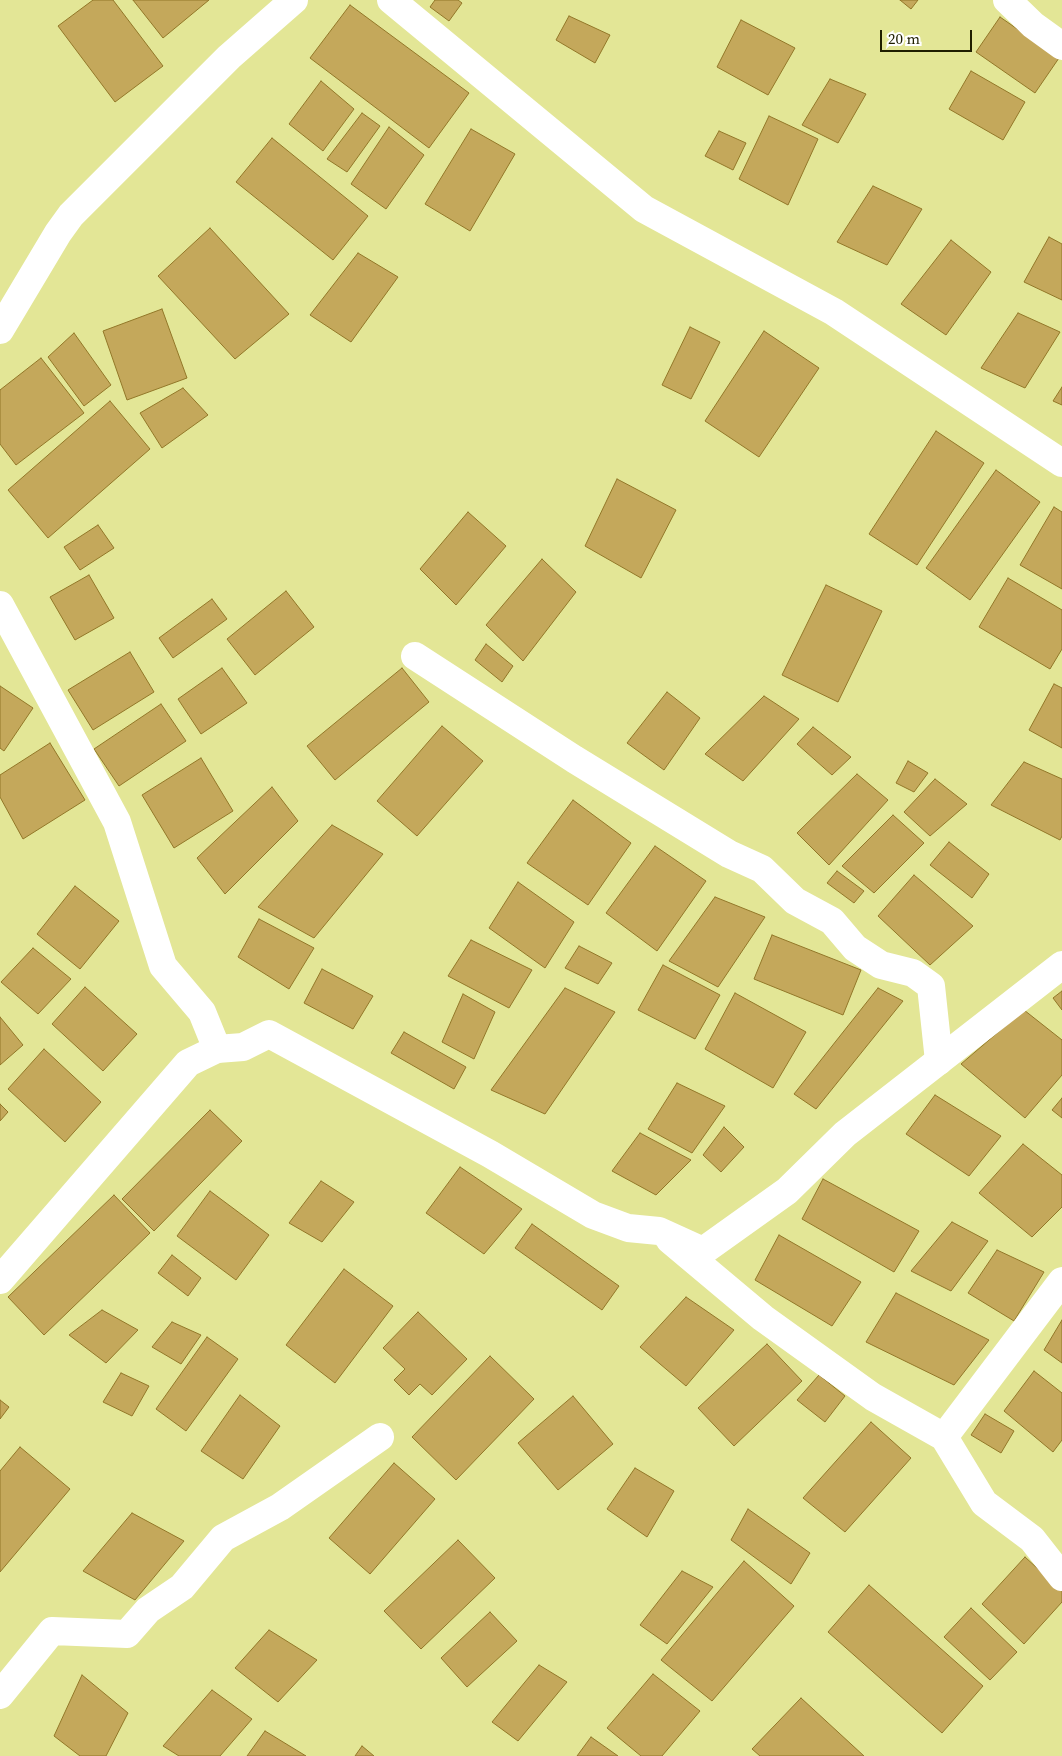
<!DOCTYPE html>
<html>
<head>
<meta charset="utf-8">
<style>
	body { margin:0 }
	#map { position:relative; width:1062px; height:1756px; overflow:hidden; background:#e3e696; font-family:"Source Serif 4",serif }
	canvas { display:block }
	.scale { position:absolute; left:880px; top:30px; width:92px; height:22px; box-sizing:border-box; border:2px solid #1f1e00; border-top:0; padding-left:6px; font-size:15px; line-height:18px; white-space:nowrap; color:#1f1e00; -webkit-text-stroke:4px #fff; paint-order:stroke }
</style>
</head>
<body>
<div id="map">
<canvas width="1062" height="1756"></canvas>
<div class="scale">20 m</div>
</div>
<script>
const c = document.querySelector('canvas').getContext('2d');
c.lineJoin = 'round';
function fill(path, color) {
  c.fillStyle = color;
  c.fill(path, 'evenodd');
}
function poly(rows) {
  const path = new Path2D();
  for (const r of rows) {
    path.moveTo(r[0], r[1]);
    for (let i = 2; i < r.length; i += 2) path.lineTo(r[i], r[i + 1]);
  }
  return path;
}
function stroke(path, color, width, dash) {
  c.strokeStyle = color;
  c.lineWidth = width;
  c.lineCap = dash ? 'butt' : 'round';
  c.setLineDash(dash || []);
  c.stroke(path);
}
const building = poly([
	[93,0,113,0,163,66,115,102,58,26,93,0],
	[133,0,209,0,163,38,133,0],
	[435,0,458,0,462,3,449,21,430,7,435,0],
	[900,0,918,0,911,9,900,0],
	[350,5,469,93,429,148,310,58,350,5],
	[569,16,610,35,595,63,556,40,569,16],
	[1000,17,1059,58,1035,93,976,52,1000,17],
	[741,20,795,48,768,95,717,67,741,20],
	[971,71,1025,102,1003,140,949,109,971,71],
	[830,79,866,94,838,143,802,125,830,79],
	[321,81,354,109,323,151,289,124,321,81],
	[362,113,380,126,347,172,327,159,362,113],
	[769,116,818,139,788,205,739,179,769,116],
	[389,127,424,155,386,209,351,184,389,127],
	[471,129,515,154,470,231,425,204,471,129],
	[719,131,746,143,733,170,705,156,719,131],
	[272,138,368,216,333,260,236,182,272,138],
	[873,186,922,209,887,265,837,242,873,186],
	[210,228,289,314,235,359,158,276,210,228],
	[1049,237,1062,244,1062,300,1024,282,1049,237],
	[951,240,991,272,946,335,901,304,951,240],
	[358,253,398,277,351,342,310,315,358,253],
	[162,309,187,378,127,400,103,331,162,309],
	[1018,313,1060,332,1025,388,981,368,1018,313],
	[690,327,720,342,691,399,662,385,690,327],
	[764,331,819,368,759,457,705,421,764,331],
	[74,333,111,385,84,406,48,357,74,333],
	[41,358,84,413,16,465,0,444,0,390,41,358],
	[1062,387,1062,405,1053,401,1062,387],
	[183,388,208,415,162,448,140,413,183,388],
	[110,401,150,449,48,538,8,490,110,401],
	[936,431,984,463,917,565,869,534,936,431],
	[996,470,1040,502,970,600,926,568,996,470],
	[617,479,676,510,641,578,585,546,617,479],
	[1054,507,1062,512,1062,589,1020,565,1054,507],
	[468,512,506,546,456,605,420,569,468,512],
	[98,525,114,548,80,570,64,547,98,525],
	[542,559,576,592,523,661,486,625,542,559],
	[89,575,114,618,75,640,50,597,89,575],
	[1008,578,1062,610,1062,649,1050,669,979,627,1008,578],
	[826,585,882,611,838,702,782,675,826,585],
	[286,591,314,627,255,675,227,639,286,591],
	[212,599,227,619,173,658,159,638,212,599],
	[486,644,513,666,502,682,475,660,486,644],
	[130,652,154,692,93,730,68,690,130,652],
	[222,668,247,703,201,734,178,699,222,668],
	[402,668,429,702,335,780,307,746,402,668],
	[1054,684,1062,688,1062,748,1029,730,1054,684],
	[0,686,33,708,4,751,0,748,0,686],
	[667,692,700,718,664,770,627,743,667,692],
	[764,696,799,719,743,781,705,754,764,696],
	[161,704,186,741,119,786,94,749,161,704],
	[442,726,483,761,417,836,377,801,442,726],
	[813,727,851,757,832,775,797,744,813,727],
	[50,743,85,800,23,839,0,797,0,775,50,743],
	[201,758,233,811,174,848,142,795,201,758],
	[908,761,928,773,914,792,896,783,908,761],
	[1024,762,1062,779,1062,836,1060,840,991,805,1024,762],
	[857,774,888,800,829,865,797,833,857,774],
	[935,779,967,804,930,836,904,812,935,779],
	[272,787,298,821,225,894,197,858,272,787],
	[573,800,631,843,588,905,527,863,573,800],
	[893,815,924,843,874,893,842,866,893,815],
	[332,825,383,854,314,938,258,907,332,825],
	[949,842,989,874,972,898,930,865,949,842],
	[655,846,706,881,657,951,606,913,655,846],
	[837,871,864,891,854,903,827,883,837,871],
	[914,875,973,926,930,965,878,916,914,875],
	[518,882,574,922,545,968,489,928,518,882],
	[75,886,119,921,80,969,37,934,75,886],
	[715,897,765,917,718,987,669,961,715,897],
	[259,919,314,948,289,989,238,957,259,919],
	[772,935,861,970,843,1015,754,979,772,935],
	[471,940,532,970,509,1008,448,976,471,940],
	[579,946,612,963,598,984,565,968,579,946],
	[33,948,71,979,38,1014,1,982,33,948],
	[663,965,720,995,695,1039,638,1010,663,965],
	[322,969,373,996,353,1029,304,1003,322,969],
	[85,987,137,1034,103,1071,52,1024,85,987],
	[565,988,615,1012,545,1114,491,1090,565,988],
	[878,988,903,1001,816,1109,794,1094,878,988],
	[1062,991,1062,1010,1053,998,1062,991],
	[735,993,806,1032,773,1088,705,1049,735,993],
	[463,994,495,1012,474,1059,442,1042,463,994],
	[1024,1010,1062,1040,1062,1075,1025,1118,961,1064,1024,1010],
	[0,1017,23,1045,0,1065,0,1017],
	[404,1032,466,1067,454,1089,391,1053,404,1032],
	[44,1049,101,1102,65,1142,8,1089,44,1049],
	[677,1083,725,1106,692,1153,648,1129,677,1083],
	[935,1095,1001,1136,969,1176,906,1134,935,1095],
	[1062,1098,1062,1118,1052,1110,1062,1098],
	[0,1104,8,1112,0,1121,0,1104],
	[210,1110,242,1141,154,1231,122,1199,210,1110],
	[724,1127,744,1147,721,1172,703,1155,724,1127],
	[640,1133,691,1160,656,1195,612,1171,640,1133],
	[1023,1144,1062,1175,1062,1207,1032,1237,979,1193,1023,1144],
	[460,1167,522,1209,484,1254,426,1213,460,1167],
	[823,1179,919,1231,894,1272,802,1219,823,1179],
	[321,1181,354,1202,322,1242,289,1223,321,1181],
	[210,1191,269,1235,236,1280,177,1236,210,1191],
	[114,1195,150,1233,44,1335,8,1297,114,1195],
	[952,1222,988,1241,951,1291,911,1271,952,1222],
	[532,1224,619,1286,602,1310,515,1248,532,1224],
	[779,1235,861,1282,832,1326,755,1280,779,1235],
	[997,1250,1044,1272,1014,1321,968,1293,997,1250],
	[172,1255,201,1278,188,1296,158,1273,172,1255],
	[344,1269,393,1306,335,1383,286,1345,344,1269],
	[896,1293,989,1340,954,1385,866,1342,896,1293],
	[686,1297,734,1330,686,1386,640,1347,686,1297],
	[102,1310,138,1330,106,1363,69,1335,102,1310],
	[418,1312,467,1359,432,1395,420,1384,409,1395,394,1380,405,1369,383,1348,418,1312],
	[1062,1320,1062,1363,1044,1350,1062,1320],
	[172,1322,201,1335,181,1364,152,1347,172,1322],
	[207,1337,238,1359,186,1431,156,1409,207,1337],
	[767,1344,802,1381,734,1446,698,1408,767,1344],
	[490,1356,534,1399,456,1480,412,1437,490,1356],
	[1034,1371,1062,1393,1062,1440,1053,1452,1004,1411,1034,1371],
	[121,1373,149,1386,132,1416,103,1402,121,1373],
	[819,1375,845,1396,825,1422,797,1400,819,1375],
	[240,1395,280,1426,243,1479,201,1451,240,1395],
	[573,1396,613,1444,558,1490,518,1443,573,1396],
	[0,1400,9,1407,0,1419,0,1400],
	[985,1414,1014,1431,1001,1453,971,1435,985,1414],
	[871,1422,911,1458,845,1532,803,1498,871,1422],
	[20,1447,70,1489,0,1572,0,1471,20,1447],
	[394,1463,435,1499,370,1574,329,1538,394,1463],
	[635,1468,674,1491,647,1537,607,1509,635,1468],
	[748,1509,810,1553,791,1584,731,1540,748,1509],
	[132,1513,184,1541,135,1600,83,1571,132,1513],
	[458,1540,495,1578,421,1649,384,1611,458,1540],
	[1025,1557,1062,1591,1062,1602,1024,1644,982,1604,1025,1557],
	[744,1561,794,1606,712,1701,661,1660,744,1561],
	[682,1571,713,1587,667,1644,640,1625,682,1571],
	[869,1585,983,1686,942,1733,828,1632,869,1585],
	[971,1608,1017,1652,990,1680,944,1637,971,1608],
	[490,1612,517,1641,467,1687,441,1658,490,1612],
	[269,1630,317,1660,278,1702,235,1668,269,1630],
	[539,1665,567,1682,518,1741,492,1722,539,1665],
	[653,1674,700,1711,662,1756,641,1756,607,1728,653,1674],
	[82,1675,128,1713,106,1756,80,1756,54,1736,82,1675],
	[212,1690,252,1719,220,1756,179,1756,163,1746,212,1690],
	[801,1698,864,1756,760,1756,752,1749,801,1698],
	[265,1731,306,1756,247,1756,265,1731],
	[591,1737,618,1756,577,1756,591,1737],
	[362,1746,374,1756,355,1756,362,1746]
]);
const street = poly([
	[391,0,644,209,834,312,1062,463],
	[1007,0,1033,25,1062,46],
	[0,330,58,233,71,215,229,57,294,0],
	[0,605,117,822,163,966,202,1012,217,1049],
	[415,656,574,759,729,854,762,869,795,901,832,921,855,948,881,965,913,973,931,986,939,1061],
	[670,1240,763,1318,873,1397,944,1437,984,1503,1032,1539,1062,1577],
	[944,1437,1062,1281],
	[0,1695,52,1631,127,1634,148,1610,182,1587,223,1538,280,1507,380,1437]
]);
const secondary = poly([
	[0,1280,188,1063,217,1049,243,1047,269,1034,490,1154,593,1215,628,1228,659,1231,703,1251,787,1191,845,1134,1062,965]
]);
fill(building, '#c4a85b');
stroke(building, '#927728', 1);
stroke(street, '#fff', 28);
stroke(secondary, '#fff', 28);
</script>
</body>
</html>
